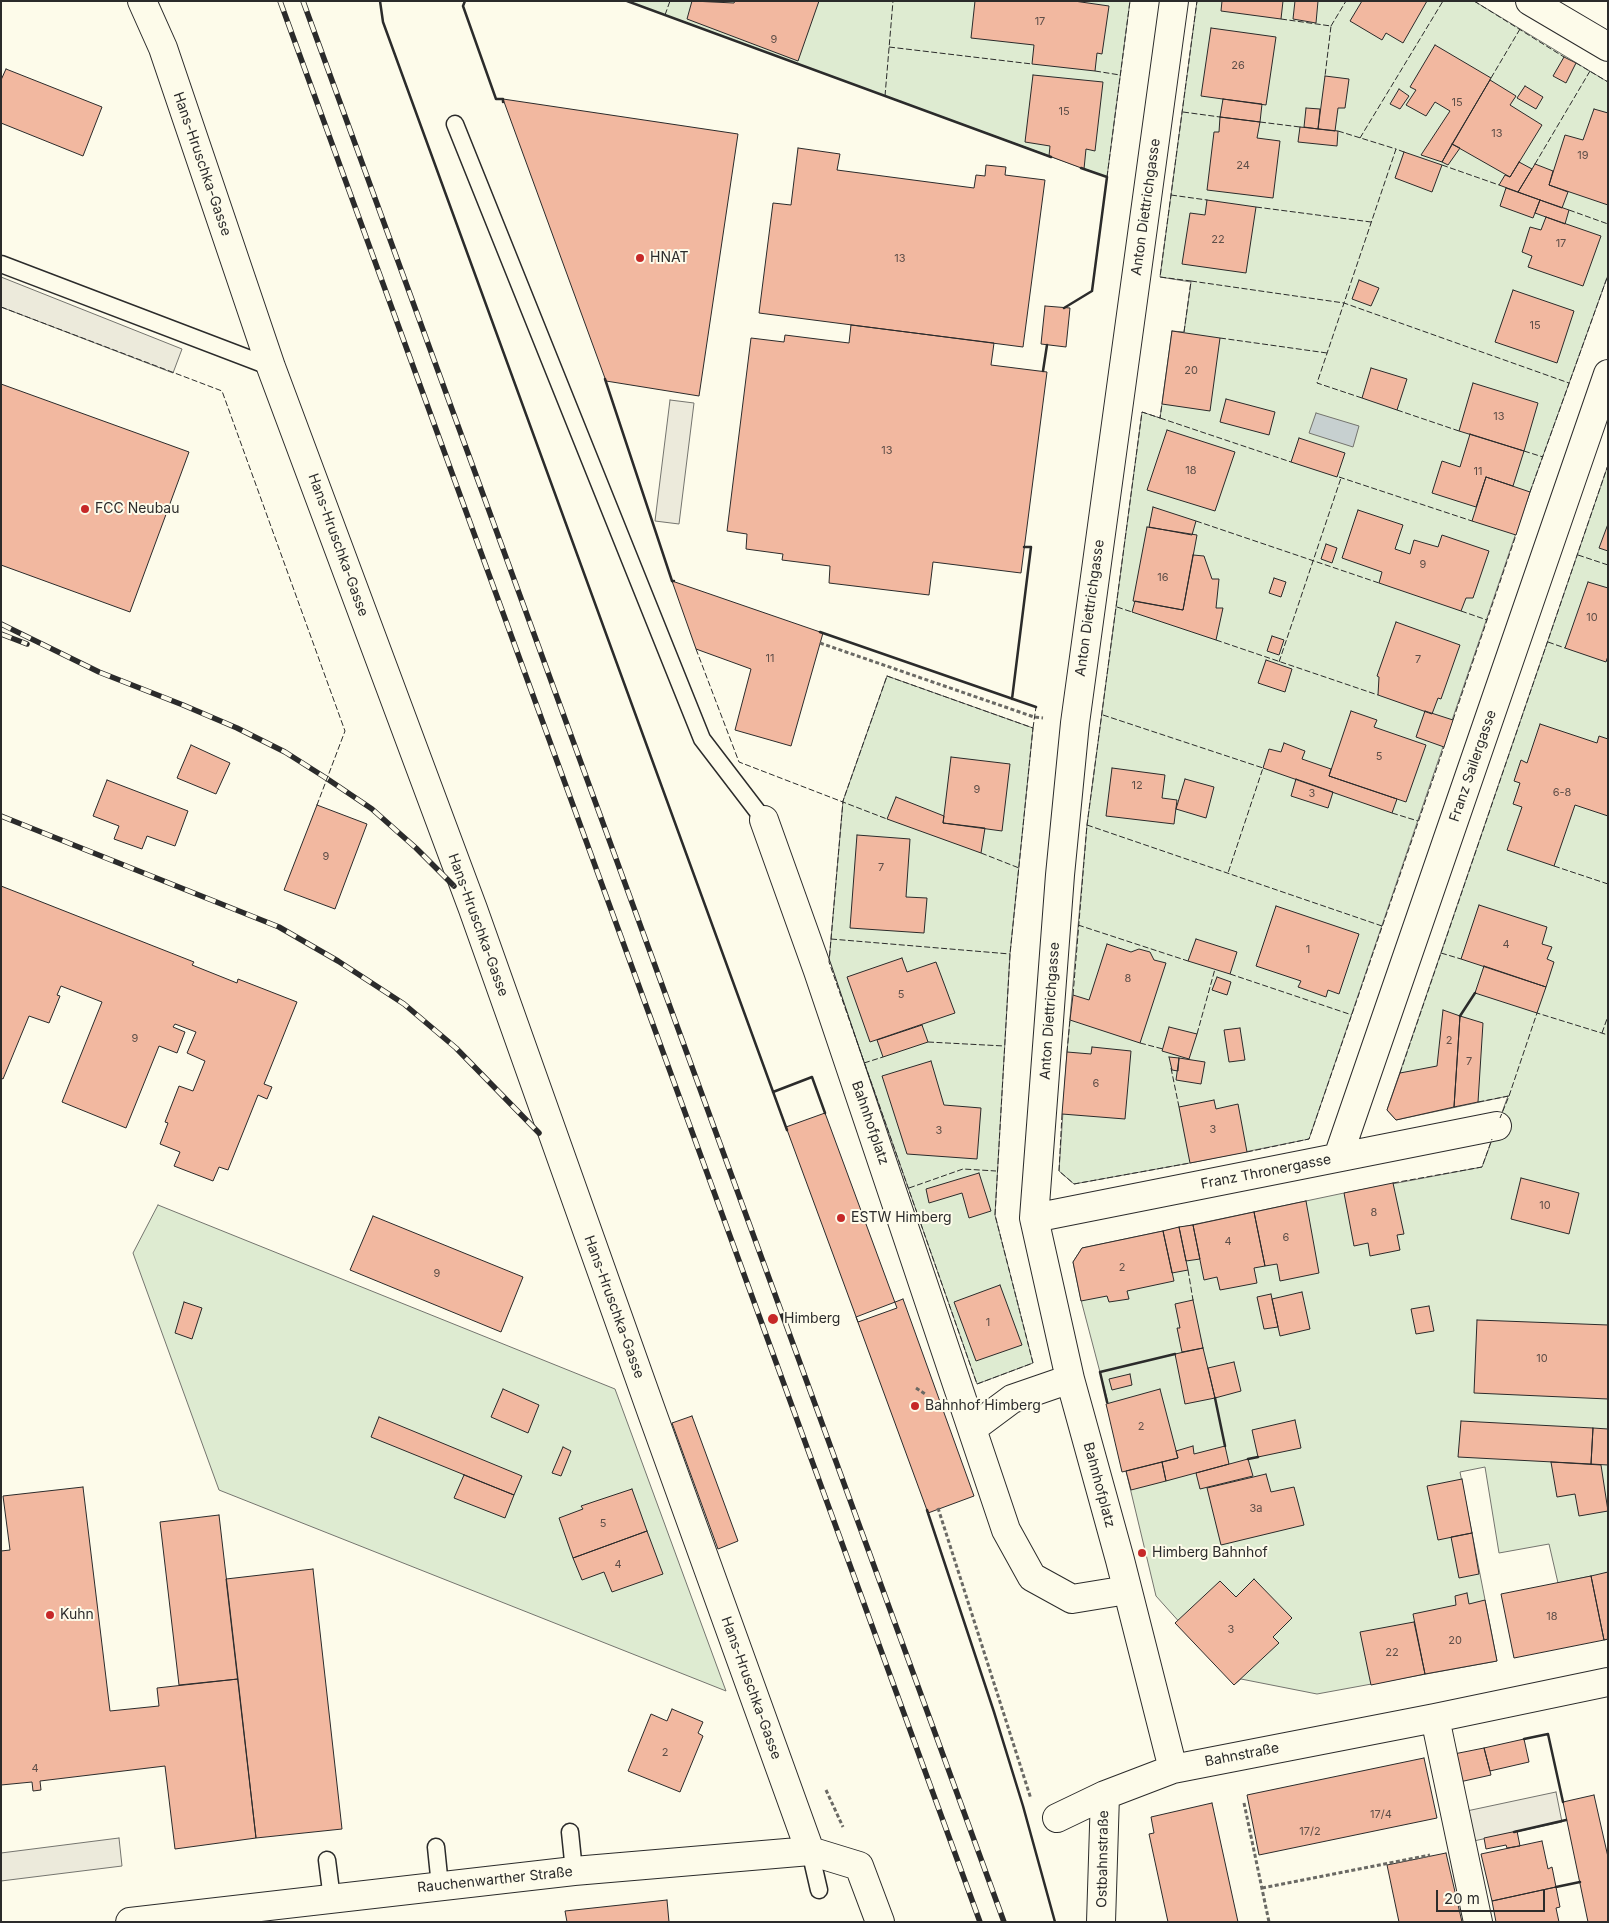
<!DOCTYPE html>
<html>
<head>
<meta charset="utf-8">
<style>
	body { margin:0 }
	#map { position:relative; width:1609px; height:1923px; overflow:hidden; background:#fdfbea; font-family:Inter,sans-serif }
	canvas { display:block }
	.frame { position:absolute; inset:0; border:2px solid #2b2b2b; pointer-events:none }
	.scale { position:absolute; left:1436px; top:1890px; width:109px; height:22px; box-sizing:border-box; border:2px solid #2b2b2b; border-top:0; padding-left:6px; font-size:15px; line-height:18px; white-space:nowrap; color:#2b2b2b; -webkit-text-stroke:4px #fdfbea; paint-order:stroke }
</style>
</head>
<body>
<div id="map">
<canvas width="1609" height="1923"></canvas>
<div class="frame"></div>
<div class="scale">20 m</div>
</div>
<script>
const c = document.querySelector('canvas').getContext('2d');
c.lineJoin = 'round';
function fill(path, color) {
  c.fillStyle = color;
  c.fill(path, 'evenodd');
}
function poly(rows) {
  const path = new Path2D();
  for (const r of rows) {
    path.moveTo(r[0], r[1]);
    for (let i = 2; i < r.length; i += 2) path.lineTo(r[i], r[i + 1]);
  }
  return path;
}
function stroke(path, color, width, dash) {
  c.strokeStyle = color;
  c.lineWidth = width;
  c.lineCap = dash ? 'butt' : 'round';
  c.setLineDash(dash || []);
  c.stroke(path);
}
function write(font, color, halo, rows, align = 'center') {
  c.font = font + ' Inter,sans-serif';
  c.lineWidth = 4;
  c.setLineDash([]);
  c.textBaseline = 'middle';
  c.strokeStyle = halo;
  c.fillStyle = color;
  for (const [text, x, y, turn = 0] of rows) {
    c.save();
    c.translate(x, y);
    c.rotate((+turn || 0) * Math.PI / 180);
    c.textAlign = isNaN(turn) ? turn : align;
    if (halo) c.strokeText(text, 0, 0);
    c.fillText(text, 0, 0);
    c.restore();
  }
}
const green = poly([
	[627,1,1130,1,1107,177,885,96,627,1],
	[1197,1,1474,1,1608,82,1608,275,1530,492,1309,1139,1190,1163,1074,1184,1059,1171,1067,1052,1087,825,1142,412,1160,418,1172,331,1184,332,1191,282,1160,277,1197,1],
	[1608,465,1608,1639,1604,1640,1591,1576,1558,1583,1549,1544,1499,1553,1485,1467,1460,1472,1497,1661,1317,1694,1241,1679,1235,1684,1156,1596,1126,1471,1081,1300,1073,1262,1082,1248,1344,1193,1482,1167,1508,1096,1396,1120,1387,1110,1608,465],
	[887,676,1033,728,1010,954,995,1215,1033,1363,977,1384,829,962,843,801,887,676],
	[158,1205,615,1389,726,1691,219,1490,133,1253,158,1205]
]);
const parking = poly([
	[1,277,182,349,173,373,1,307,1,277],
	[670,400,694,403,679,524,655,521,670,400],
	[1556,1792,1562,1822,1469,1842,1462,1812,1556,1792],
	[119,1838,122,1866,1,1881,1,1853,119,1838]
]);
const water = poly([
	[1316,413,1359,426,1353,447,1309,433,1316,413]
]);
const building = poly([
	[692,1,734,3,735,1,819,1,798,61,687,19,692,1],
	[975,1,1074,1,1109,6,1102,54,1097,53,1095,71,1032,64,1034,45,971,38,975,1],
	[1222,1,1283,1,1281,19,1221,11,1222,1],
	[1295,1,1318,1,1316,23,1293,19,1295,1],
	[1362,1,1427,1,1403,43,1386,33,1382,40,1350,21,1362,1],
	[1211,28,1276,37,1266,105,1201,96,1211,28],
	[1435,45,1491,78,1442,162,1421,155,1450,111,1435,102,1426,116,1406,105,1416,90,1410,87,1435,45],
	[1564,57,1576,63,1566,83,1553,76,1564,57],
	[6,69,102,107,83,156,1,123,1,80,6,69],
	[1033,75,1103,82,1095,151,1086,149,1084,169,1049,156,1050,146,1025,142,1033,75],
	[1325,76,1349,79,1345,108,1338,108,1335,131,1318,129,1325,76],
	[1490,80,1516,96,1510,105,1542,125,1510,177,1452,144,1490,80],
	[1525,86,1543,97,1536,109,1517,98,1525,86],
	[1399,89,1409,96,1400,109,1390,104,1399,89],
	[503,99,738,134,699,396,606,381,503,99],
	[1223,99,1262,104,1260,122,1220,117,1223,99],
	[1306,108,1320,109,1318,129,1304,127,1306,108],
	[1594,109,1608,113,1608,205,1549,185,1565,135,1583,140,1594,109],
	[1220,117,1260,122,1257,138,1280,141,1273,198,1207,190,1214,132,1219,132,1220,117],
	[1300,127,1338,131,1337,146,1298,142,1300,127],
	[1452,144,1460,148,1448,165,1442,162,1452,144],
	[798,148,840,154,837,170,974,188,976,175,985,176,986,165,1006,167,1005,175,1045,180,1023,347,759,313,773,203,791,205,798,148],
	[1404,152,1442,165,1432,192,1395,178,1404,152],
	[1519,162,1532,169,1518,192,1499,185,1505,175,1510,177,1519,162],
	[1535,164,1553,171,1549,185,1568,192,1562,208,1518,192,1535,164],
	[1506,188,1540,200,1533,218,1500,206,1506,188],
	[1207,200,1256,207,1246,273,1182,264,1190,213,1205,215,1207,200],
	[1540,200,1569,210,1565,224,1535,213,1540,200],
	[1546,217,1601,236,1583,286,1528,267,1532,256,1522,252,1530,227,1541,230,1546,217],
	[1359,280,1379,288,1371,306,1352,299,1359,280],
	[1513,290,1574,311,1557,363,1495,342,1513,290],
	[1045,306,1070,308,1066,347,1041,344,1045,306],
	[851,325,994,343,991,365,1047,372,1021,573,933,562,929,595,829,583,830,566,782,560,783,554,746,549,747,534,727,531,751,338,784,342,785,335,849,343,851,325],
	[1172,331,1220,338,1210,411,1162,404,1172,331],
	[1371,368,1407,379,1397,410,1362,398,1371,368],
	[1473,383,1538,403,1524,451,1459,431,1473,383],
	[1,384,189,452,130,612,1,565,1,384],
	[1226,399,1275,412,1269,435,1220,422,1226,399],
	[1167,430,1235,452,1215,511,1147,490,1167,430],
	[1470,434,1524,451,1513,486,1486,477,1476,507,1432,493,1442,461,1460,467,1470,434],
	[1299,438,1345,453,1337,477,1291,462,1299,438],
	[1486,477,1530,492,1516,535,1472,521,1486,477],
	[1153,507,1196,521,1192,535,1149,527,1153,507],
	[1358,510,1403,525,1395,549,1410,554,1414,540,1438,547,1442,535,1489,551,1473,598,1466,598,1461,611,1379,583,1382,572,1342,558,1358,510],
	[1608,524,1608,551,1599,548,1608,524],
	[1147,527,1197,535,1183,610,1133,601,1147,527],
	[1326,544,1337,548,1332,563,1321,559,1326,544],
	[1193,555,1204,556,1212,579,1219,579,1216,608,1223,608,1216,640,1132,612,1135,601,1183,610,1193,555],
	[1274,578,1286,582,1281,597,1269,593,1274,578],
	[672,581,823,633,791,746,735,730,751,669,696,649,672,581],
	[1588,582,1608,588,1608,656,1606,662,1565,648,1588,582],
	[1396,622,1460,645,1441,699,1438,698,1432,714,1378,695,1379,677,1377,676,1396,622],
	[1272,636,1284,640,1279,655,1267,651,1272,636],
	[1266,660,1292,669,1285,692,1258,683,1266,660],
	[1351,711,1377,720,1374,727,1426,745,1406,802,1329,776,1351,711],
	[1425,711,1453,720,1444,747,1416,737,1425,711],
	[1540,724,1597,743,1599,736,1608,739,1608,816,1575,805,1554,866,1507,850,1522,807,1513,804,1520,783,1514,781,1521,760,1527,763,1540,724],
	[1284,743,1305,751,1302,759,1331,769,1329,776,1397,799,1392,813,1263,768,1269,749,1281,752,1284,743],
	[191,745,230,763,216,794,177,778,191,745],
	[951,757,1010,764,1002,831,943,823,951,757],
	[1112,768,1165,775,1162,798,1177,800,1174,824,1106,816,1112,768],
	[1185,779,1214,787,1206,818,1176,809,1185,779],
	[1296,779,1333,792,1328,808,1291,796,1296,779],
	[107,780,188,811,175,846,147,836,142,849,114,839,119,826,93,816,107,780],
	[896,797,944,816,943,823,985,828,981,853,887,819,896,797],
	[317,805,367,824,335,909,284,890,317,805],
	[857,835,910,839,906,897,927,898,924,933,850,928,857,835],
	[1,886,194,962,192,965,237,983,238,979,297,1002,264,1084,272,1087,267,1099,258,1095,228,1170,219,1167,213,1181,174,1166,180,1152,160,1144,168,1123,165,1122,179,1086,193,1091,205,1061,187,1053,196,1032,175,1024,173,1027,185,1032,177,1053,159,1046,126,1128,62,1102,102,1002,61,986,57,995,60,996,49,1023,29,1016,3,1079,1,1078,1,886],
	[1479,905,1547,927,1542,944,1552,947,1547,959,1554,962,1546,987,1461,959,1479,905],
	[1276,906,1359,934,1339,994,1328,990,1326,997,1298,987,1301,981,1256,966,1276,906],
	[1196,939,1237,952,1230,974,1188,961,1196,939],
	[1107,944,1131,952,1139,949,1150,952,1154,960,1166,963,1140,1043,1070,1020,1073,995,1089,1000,1107,944],
	[902,958,907,972,936,962,955,1013,870,1042,847,977,902,958],
	[1484,966,1546,987,1537,1013,1475,993,1484,966],
	[1217,977,1231,982,1227,995,1212,990,1217,977],
	[1443,1010,1460,1016,1454,1107,1396,1120,1387,1110,1400,1073,1437,1066,1443,1010],
	[1460,1016,1483,1023,1478,1102,1454,1107,1460,1016],
	[922,1025,928,1042,883,1057,877,1040,922,1025],
	[1169,1027,1197,1034,1189,1059,1162,1051,1169,1027],
	[1240,1028,1245,1060,1229,1062,1224,1030,1240,1028],
	[1092,1047,1131,1051,1125,1119,1062,1114,1067,1052,1091,1054,1092,1047],
	[1169,1057,1179,1058,1178,1071,1172,1070,1169,1057],
	[1179,1058,1205,1062,1201,1084,1176,1080,1179,1058],
	[931,1061,944,1105,981,1108,977,1159,907,1154,882,1076,931,1061],
	[1214,1100,1216,1109,1238,1104,1247,1152,1190,1163,1179,1107,1214,1100],
	[825,1113,897,1308,858,1322,786,1127,825,1113],
	[979,1173,991,1211,969,1218,962,1193,929,1203,926,1189,979,1173],
	[1521,1178,1579,1193,1569,1234,1511,1219,1521,1178],
	[1393,1183,1404,1234,1397,1235,1400,1250,1370,1256,1368,1243,1354,1246,1344,1193,1393,1183],
	[1306,1201,1319,1273,1280,1281,1277,1264,1265,1266,1254,1212,1306,1201],
	[1254,1212,1265,1266,1254,1268,1257,1283,1220,1290,1217,1277,1204,1280,1193,1225,1254,1212],
	[373,1216,523,1277,501,1332,350,1270,373,1216],
	[1193,1225,1200,1259,1186,1261,1179,1227,1193,1225],
	[1179,1227,1188,1270,1172,1273,1163,1231,1179,1227],
	[1163,1231,1174,1281,1127,1291,1129,1299,1109,1302,1107,1296,1081,1301,1073,1262,1082,1248,1163,1231],
	[1000,1285,1022,1345,976,1361,954,1302,1000,1285],
	[1302,1292,1310,1329,1280,1336,1272,1299,1302,1292],
	[1271,1294,1278,1327,1264,1329,1257,1297,1271,1294],
	[903,1299,974,1496,928,1513,856,1317,903,1299],
	[1193,1300,1203,1348,1182,1352,1177,1328,1180,1328,1175,1304,1193,1300],
	[184,1302,202,1308,192,1339,175,1333,184,1302],
	[1429,1306,1434,1331,1416,1334,1411,1309,1429,1306],
	[1477,1320,1608,1325,1608,1399,1474,1393,1477,1320],
	[1203,1348,1215,1398,1185,1404,1175,1354,1203,1348],
	[1234,1362,1241,1391,1215,1398,1208,1368,1234,1362],
	[1130,1374,1132,1385,1112,1390,1109,1379,1130,1374],
	[503,1389,539,1405,528,1433,491,1417,503,1389],
	[1160,1389,1178,1458,1122,1472,1106,1404,1160,1389],
	[692,1416,738,1541,718,1549,672,1423,692,1416],
	[379,1417,522,1476,514,1495,371,1437,379,1417],
	[1295,1420,1301,1448,1258,1457,1252,1430,1295,1420],
	[1461,1421,1593,1428,1591,1464,1458,1457,1461,1421],
	[1593,1428,1608,1429,1608,1465,1591,1464,1593,1428],
	[1193,1446,1194,1454,1225,1446,1229,1464,1166,1481,1162,1462,1178,1458,1176,1451,1193,1446],
	[563,1447,571,1451,561,1476,552,1473,563,1447],
	[1248,1459,1253,1476,1200,1489,1196,1473,1248,1459],
	[1162,1462,1166,1481,1131,1490,1126,1471,1162,1462],
	[1551,1462,1601,1465,1608,1511,1579,1516,1575,1494,1557,1497,1551,1462],
	[1266,1474,1271,1492,1294,1487,1304,1525,1221,1545,1207,1488,1266,1474],
	[464,1475,514,1495,505,1518,454,1498,464,1475],
	[1462,1479,1472,1533,1438,1540,1427,1486,1462,1479],
	[83,1487,110,1711,159,1706,157,1688,238,1679,256,1838,175,1849,165,1766,40,1781,41,1790,33,1791,32,1782,1,1785,1,1551,10,1550,3,1496,83,1487],
	[632,1489,647,1531,573,1558,559,1518,583,1509,581,1506,632,1489],
	[219,1515,238,1679,179,1685,160,1522,219,1515],
	[647,1531,663,1574,612,1592,604,1572,582,1580,573,1558,647,1531],
	[1472,1533,1479,1574,1459,1578,1451,1537,1472,1533],
	[313,1569,342,1829,256,1838,226,1579,313,1569],
	[1608,1572,1608,1639,1604,1640,1591,1576,1608,1572],
	[1591,1576,1604,1640,1514,1658,1501,1594,1591,1576],
	[1254,1579,1292,1618,1273,1637,1279,1643,1234,1685,1175,1623,1220,1581,1236,1597,1254,1579],
	[1467,1593,1469,1604,1485,1600,1497,1661,1425,1674,1413,1614,1456,1605,1455,1596,1467,1593],
	[1414,1622,1425,1674,1371,1685,1360,1632,1414,1622],
	[672,1709,703,1722,698,1733,703,1736,680,1792,628,1771,651,1714,667,1721,672,1709],
	[1524,1739,1529,1762,1490,1771,1484,1748,1524,1739],
	[1484,1748,1491,1775,1455,1783,1449,1755,1484,1748],
	[1424,1758,1437,1818,1259,1855,1247,1795,1424,1758],
	[1594,1795,1608,1857,1608,1922,1588,1922,1563,1802,1594,1795],
	[1212,1803,1238,1922,1168,1922,1149,1834,1154,1833,1151,1817,1212,1803],
	[1517,1831,1520,1846,1507,1848,1506,1845,1486,1849,1484,1838,1517,1831],
	[1542,1841,1548,1869,1552,1867,1556,1887,1492,1901,1481,1854,1542,1841],
	[1446,1853,1462,1922,1399,1922,1387,1865,1446,1853],
	[1556,1887,1560,1907,1556,1908,1559,1922,1496,1922,1492,1901,1556,1887],
	[667,1900,669,1922,567,1922,565,1911,667,1900]
]);
const path = poly([
	[820,643,1034,717,1043,718],
	[916,1388,925,1394],
	[938,1508,1031,1799],
	[826,1790,843,1827],
	[1244,1803,1269,1922],
	[1262,1888,1430,1855]
]);
const lane = poly([
	[455,124,702,739,764,820],
	[1,264,271,367],
	[570,1832,574,1871],
	[436,1847,440,1886],
	[810,1851,819,1890],
	[327,1860,332,1899]
]);
const street = poly([
	[142,1,163,48,271,367,473,909,652,1413,810,1851],
	[1530,1,1608,47],
	[764,820,818,971,1006,1530,1032,1577,1072,1599,1127,1590],
	[1338,1157,1608,374],
	[1034,1218,1497,1126],
	[973,1428,1012,1399,1070,1379],
	[1435,1718,1478,1922],
	[1173,1769,1120,1560,1070,1379,1034,1218,1060,875,1075,723,1174,1],
	[1057,1818,1105,1795,1173,1769,1435,1718,1608,1682],
	[130,1922,574,1871,810,1851,859,1866,880,1922],
	[1101,1922,1105,1795]
]);
const rail = poly([
	[280,1,980,1922],
	[303,1,1004,1922],
	[1,624,99,672,183,705,237,728,285,752,326,778,372,809,416,848,454,886],
	[1,634,27,644],
	[1,816,279,927,338,961,404,1004,456,1048,539,1133]
]);
const fence = poly([
	[1474,1,1564,57],
	[665,15,670,1],
	[1281,19,1331,26,1325,76],
	[1331,26,1346,1],
	[889,47,1032,64],
	[1576,63,1608,82],
	[1095,71,1120,75],
	[1491,78,1520,29],
	[885,96,893,1],
	[1183,112,1220,117],
	[1260,122,1300,127],
	[1338,131,1396,149],
	[1360,138,1443,1],
	[1535,164,1590,71],
	[1442,165,1499,185],
	[1107,177,1130,1],
	[1171,195,1207,200],
	[1256,207,1371,222],
	[1569,210,1608,224],
	[1191,281,1344,303,1569,383],
	[1,307,222,391,345,731,317,805],
	[1184,332,1191,281,1160,277,1197,1],
	[1220,338,1327,353],
	[1362,398,1317,383,1396,149,1404,152],
	[1397,410,1459,431],
	[1160,418,1291,462],
	[1524,451,1543,457],
	[1339,477,1472,521],
	[1530,492,1608,275],
	[1196,521,1379,583],
	[1578,555,1608,565],
	[1117,607,1132,612],
	[1461,611,1487,620],
	[1216,640,1378,695],
	[1548,642,1565,648],
	[696,649,739,762,887,819],
	[1279,662,1341,478],
	[887,676,1033,728,1010,954,995,1215,1033,1363,977,1384,829,962,843,801,887,676],
	[1103,715,1263,768,1228,873],
	[1453,720,1516,535],
	[1033,728,1036,707],
	[1392,813,1418,821],
	[1087,825,1382,926],
	[981,853,1019,868],
	[1554,866,1608,884],
	[1078,925,1188,961],
	[831,939,1010,954],
	[1441,953,1461,959],
	[1230,974,1352,1015],
	[1073,995,1087,825,1142,412,1160,418,1162,404],
	[1602,1033,1608,1016],
	[1197,1034,1215,969],
	[928,1042,1004,1046],
	[1140,1043,1163,1049],
	[1067,1052,1070,1020],
	[864,1063,883,1057],
	[1171,1068,1179,1107],
	[1400,1073,1608,465],
	[1509,1096,1537,1013,1608,1035],
	[1478,1102,1509,1096,1500,1118],
	[1062,1114,1059,1171,1074,1184,1190,1163],
	[1247,1152,1309,1139,1444,747],
	[1393,1183,1482,1167,1492,1139],
	[909,1188,963,1169,996,1171],
	[1188,1270,1193,1300]
]);
const wall = poly([
	[380,1,383,22,787,1130],
	[465,1,463,6,496,99,503,99,503,102],
	[627,1,1051,157],
	[1064,308,1092,291,1107,177,1081,168],
	[1043,371,1047,345],
	[605,379,672,581,674,581],
	[820,632,1036,707],
	[1012,699,1031,547,1024,547],
	[1460,1016,1475,993],
	[773,1092,812,1077,825,1113],
	[1215,1398,1225,1446],
	[1107,1402,1100,1372,1175,1354],
	[1248,1459,1258,1457],
	[927,1510,994,1712,1023,1806,1055,1922],
	[1524,1739,1548,1734,1563,1802],
	[1514,1832,1566,1820],
	[1556,1887,1580,1882]
]);
const markers = [
	[640,258,5,"#c62828"],
	[85,509,5,"#c62828"],
	[841,1218,5,"#c62828"],
	[773,1319,6,"#c62828"],
	[915,1406,5,"#c62828"],
	[1142,1553,5,"#c62828"],
	[50,1615,5,"#c62828"]
];
const numberNames = [
	["17",1040,22],
	["9",774,40],
	["26",1238,66],
	["15",1457,103],
	["15",1064,112],
	["13",1497,134],
	["19",1583,156],
	["24",1243,166],
	["22",1218,240],
	["17",1561,244],
	["13",900,259],
	["15",1535,326],
	["20",1191,371],
	["13",1499,417],
	["13",887,451],
	["18",1191,471],
	["11",1478,472],
	["9",1423,565],
	["16",1163,578],
	["10",1592,618],
	["11",770,659],
	["7",1418,660],
	["5",1379,757],
	["12",1137,786],
	["9",977,790],
	["6-8",1562,793],
	["3",1312,794],
	["9",326,857],
	["7",881,868],
	["4",1506,945],
	["1",1308,950],
	["8",1128,979],
	["5",901,995],
	["9",135,1039],
	["2",1449,1041],
	["7",1469,1062],
	["6",1096,1084],
	["3",1213,1130],
	["3",939,1131],
	["10",1545,1206],
	["8",1374,1213],
	["6",1286,1238],
	["4",1228,1242],
	["2",1122,1268],
	["9",437,1274],
	["1",988,1323],
	["10",1542,1359],
	["2",1141,1427],
	["3a",1256,1509],
	["5",603,1524],
	["4",618,1565],
	["18",1552,1617],
	["3",1231,1630],
	["20",1455,1641],
	["22",1392,1653],
	["2",665,1753],
	["4",35,1769],
	["17/4",1381,1815],
	["17/2",1310,1832]
];
const streetNames = [
	["Hans-Hruschka-Gasse",202,164,71],
	["Anton Diettrichgasse",1146,207,-82],
	["Hans-Hruschka-Gasse",338,545,70],
	["Anton Diettrichgasse",1090,608,-82],
	["Franz Sailergasse",1473,766,-71],
	["Hans-Hruschka-Gasse",478,925,70],
	["Anton Diettrichgasse",1050,1011,-86],
	["Bahnhofplatz",870,1123,71],
	["Franz Thronergasse",1266,1172,-11],
	["Hans-Hruschka-Gasse",614,1307,70],
	["Bahnhofplatz",1099,1485,75],
	["Hans-Hruschka-Gasse",751,1688,70],
	["Bahnstraße",1242,1755,-11],
	["Ostbahnstraße",1103,1859,-89],
	["Rauchenwarther Straße",495,1880,-6]
];
const poiNames = [
	["HNAT",650,258],
	["FCC Neubau",95,509],
	["ESTW Himberg",851,1218],
	["Himberg",784,1319],
	["Bahnhof Himberg",925,1406],
	["Himberg Bahnhof",1152,1553],
	["Kuhn",60,1615]
];
fill(green, '#deebd1');
stroke(green, '#74746e', 1);
fill(parking, '#eceadb');
stroke(parking, '#74746e', 1);
fill(water, '#c7d0d0');
stroke(water, '#74746e', 1);
fill(building, '#f2b8a0');
stroke(building, '#2b2b2b', 1);
stroke(lane, '#2b2b2b', 19);
stroke(street, '#2b2b2b', 30);
stroke(path, '#6a6964', 3, [4, 2.5]);
stroke(lane, '#fdfbea', 16);
stroke(street, '#fdfbea', 28);
stroke(rail, '#2b2b2b', 5.5);
stroke(rail, '#fdfbea', 4, [11]);
stroke(fence, '#2b2b2b', 1, [6, 2.5]);
stroke(wall, '#2b2b2b', 2.5);
for (const [x, y, r, color] of markers) {
  const dot = new Path2D();
  dot.arc(x, y, r, 0, 2 * Math.PI);
  c.fillStyle = color;
  c.fill(dot);
  stroke(dot, '#fdfbea', 2);
}
write('11px', '#5d4e48', null, numberNames);
write('14px', '#2b2b2b', '#fdfbea', streetNames);
write('14px', '#2b2b2b', '#fdfbea', poiNames, 'left');
</script>
</body>
</html>
